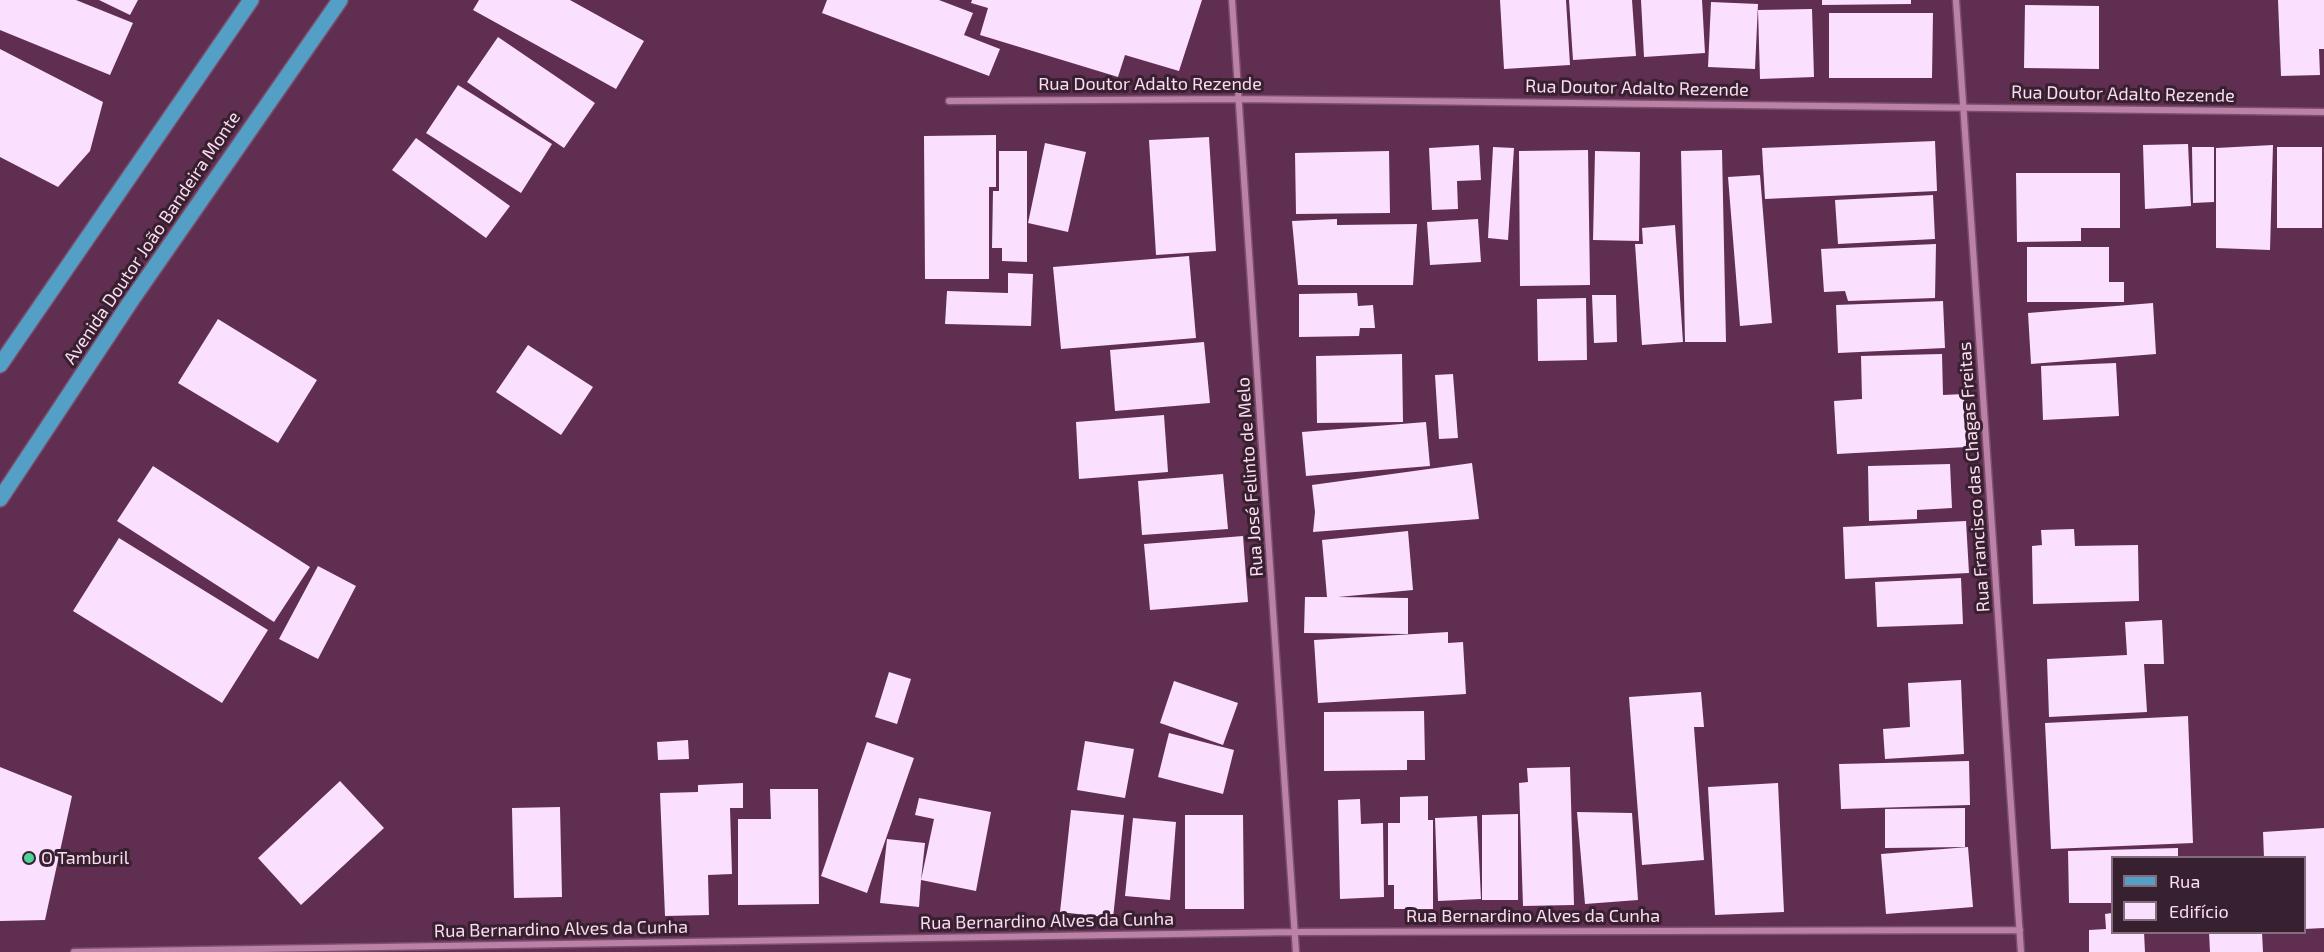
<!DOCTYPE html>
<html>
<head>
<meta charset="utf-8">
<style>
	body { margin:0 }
	#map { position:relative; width:2324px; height:952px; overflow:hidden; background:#602e50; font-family:"Exo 2",sans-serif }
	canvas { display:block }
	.legend { position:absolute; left:2111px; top:856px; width:195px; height:78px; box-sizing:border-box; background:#37202f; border:2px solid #866b7c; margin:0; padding:8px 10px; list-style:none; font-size:18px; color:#fcdcf0 }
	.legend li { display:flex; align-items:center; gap:12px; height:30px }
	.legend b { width:30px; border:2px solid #866b7c }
</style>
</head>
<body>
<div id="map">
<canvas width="2324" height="952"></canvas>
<ul class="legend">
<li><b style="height:8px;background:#549fc5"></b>Rua</li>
<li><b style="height:16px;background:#fadfff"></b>Edifício</li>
</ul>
</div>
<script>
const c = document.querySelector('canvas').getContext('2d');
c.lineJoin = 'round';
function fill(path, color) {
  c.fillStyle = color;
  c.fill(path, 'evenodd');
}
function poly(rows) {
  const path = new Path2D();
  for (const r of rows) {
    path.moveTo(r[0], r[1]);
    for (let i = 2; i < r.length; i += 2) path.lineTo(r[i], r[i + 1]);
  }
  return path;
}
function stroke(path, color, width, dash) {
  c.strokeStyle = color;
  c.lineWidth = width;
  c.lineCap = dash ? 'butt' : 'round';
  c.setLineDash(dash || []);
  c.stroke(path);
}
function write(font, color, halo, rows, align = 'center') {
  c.font = font + ' "Exo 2",sans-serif';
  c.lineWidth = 6;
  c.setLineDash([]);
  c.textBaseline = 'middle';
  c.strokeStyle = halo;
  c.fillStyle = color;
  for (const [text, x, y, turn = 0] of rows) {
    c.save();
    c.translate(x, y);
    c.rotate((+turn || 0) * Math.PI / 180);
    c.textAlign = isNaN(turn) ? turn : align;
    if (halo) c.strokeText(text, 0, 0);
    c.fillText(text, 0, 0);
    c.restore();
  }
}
const building = poly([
	[0,0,76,0,133,23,110,75,0,30],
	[99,0,138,0,130,15],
	[479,0,570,0,644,41,616,89,473,10],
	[827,0,939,0,973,13,964,35,1000,49,989,76,822,13],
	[972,0,1202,0,1179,71,1125,55,1118,77,980,35,988,8,971,3],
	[1500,0,1566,0,1570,65,1504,69],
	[1569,0,1632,0,1636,56,1573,60],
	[1641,0,1702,0,1705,53,1644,57],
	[1822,0,1911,0,1911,4,1822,5],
	[2278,0,2324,0,2324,49,2319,49,2320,75,2281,76],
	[1711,2,1758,4,1755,69,1708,67],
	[2025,5,2099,6,2099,69,2024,68],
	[1812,9,1814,77,1760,79,1758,10],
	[1829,13,1933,13,1932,78,1829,78],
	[498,37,595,103,564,148,467,82],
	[0,49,103,102,90,151,58,187,0,157],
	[458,85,552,144,521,193,426,133],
	[996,135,996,187,989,187,989,279,925,279,924,136],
	[1209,137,1216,251,1156,255,1149,140],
	[416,138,510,206,486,238,392,170],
	[1935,141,1937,191,1765,199,1762,148],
	[1045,143,1086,152,1068,232,1028,223],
	[2188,144,2191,206,2145,209,2143,145],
	[1479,145,1481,180,1457,181,1458,209,1432,210,1429,148],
	[2273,145,2270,250,2216,248,2216,148],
	[1493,147,1514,148,1508,240,1488,238],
	[2192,147,2214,147,2214,202,2193,203],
	[2277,147,2322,147,2322,228,2277,228],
	[1588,150,1590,285,1520,286,1519,151],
	[1722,150,1726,342,1685,342,1681,151],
	[999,151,1027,151,1027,262,1002,261,1002,248,992,248,993,191,999,191],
	[1389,151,1390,213,1296,214,1295,153],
	[1595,151,1640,152,1639,241,1593,240],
	[2016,173,2120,173,2120,228,2081,228,2081,241,2017,242],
	[1760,175,1772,323,1740,326,1728,177],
	[1933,195,1935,239,1838,244,1835,200],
	[1337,219,1337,225,1417,224,1413,285,1298,285,1292,221],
	[1478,219,1481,262,1430,265,1427,222],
	[1675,225,1683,342,1642,345,1635,244,1643,244,1642,228],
	[1936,244,1935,298,1848,301,1845,291,1824,292,1821,249],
	[2027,247,2109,247,2109,282,2124,282,2124,302,2027,302],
	[1189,256,1196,338,1061,349,1053,267],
	[1008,273,1033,274,1031,326,945,324,947,291,1008,293],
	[1357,293,1358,306,1373,305,1375,328,1360,328,1359,336,1299,337,1299,294],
	[1592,295,1616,295,1617,342,1594,343],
	[1586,298,1587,360,1538,361,1537,299],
	[1943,301,1945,348,1838,353,1836,305],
	[2153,303,2156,354,2031,364,2028,313],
	[218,319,317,380,278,443,178,383],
	[1204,342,1210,403,1115,411,1110,350],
	[528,345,593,387,561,435,496,392],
	[1402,354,1403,422,1317,423,1316,356],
	[1942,354,1943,395,1964,394,1967,447,1837,454,1834,401,1862,399,1861,356],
	[2116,363,2119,416,2043,420,2041,366],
	[1453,374,1458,438,1439,439,1435,375],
	[1164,415,1168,472,1079,479,1076,422],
	[1426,422,1430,466,1306,476,1302,432],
	[1472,463,1479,519,1313,532,1315,512,1312,485],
	[1950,464,1952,508,1917,510,1917,519,1869,521,1868,466],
	[153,466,310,567,274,622,117,521],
	[1223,474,1228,529,1142,535,1138,481],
	[1966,521,1969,573,1845,579,1843,527],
	[2074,529,2075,546,2138,545,2139,601,2033,604,2032,546,2042,545,2041,530],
	[1408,531,1413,590,1338,597,1408,598,1408,634,1304,633,1305,597,1327,597,1322,540],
	[1243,536,1248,602,1150,610,1144,544],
	[119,538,268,630,222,703,73,611],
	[318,566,356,586,318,659,279,639],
	[1961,578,1963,624,1877,627,1875,582],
	[2162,620,2164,664,2144,664,2147,712,2049,717,2047,659,2127,655,2125,622],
	[1448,632,1448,643,1463,642,1466,694,1318,703,1314,640],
	[889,672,911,679,897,724,875,717],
	[1961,680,1964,754,1885,759,1883,729,1910,727,1908,683],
	[1174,681,1238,703,1223,745,1160,723],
	[1701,692,1704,727,1694,727,1704,860,1642,865,1629,697],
	[1424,711,1425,760,1407,760,1407,770,1324,771,1324,712],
	[2188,716,2193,843,2051,849,2045,723],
	[1169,733,1234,750,1223,794,1158,777],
	[688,740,689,759,658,760,657,742],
	[1085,741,1134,749,1125,798,1077,790],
	[867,742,914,758,867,893,821,876],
	[1969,761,1970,805,1841,809,1839,764],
	[0,767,72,796,45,920,0,921],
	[1570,767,1574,905,1523,906,1519,783,1528,782,1527,768],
	[340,781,384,828,301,905,258,858],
	[743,783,743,808,730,808,732,874,708,875,709,915,665,916,660,793,698,792,698,785],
	[1778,783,1784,912,1715,915,1708,787],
	[770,789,818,789,819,904,738,905,738,819,771,819],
	[1428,796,1428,820,1433,820,1433,909,1394,909,1394,885,1388,885,1388,823,1400,823,1400,797],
	[919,798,991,812,976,891,921,880,919,907,880,903,887,839,925,843,921,880,934,819,915,815],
	[1360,799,1361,824,1383,823,1384,897,1340,899,1338,800],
	[560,807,562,897,514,898,512,808],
	[1965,808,1965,847,1885,848,1885,809],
	[1071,810,1124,815,1113,918,1060,912],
	[1577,812,1632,813,1638,900,1585,904],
	[1518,814,1518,900,1482,900,1482,815],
	[1185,815,1243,815,1244,909,1185,909],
	[1477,816,1481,899,1438,901,1435,818],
	[1133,818,1176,822,1170,900,1125,896],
	[2324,828,2324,928,2304,929,2304,858,2264,858,2263,832],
	[1968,847,1973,907,1886,914,1881,854],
	[2178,848,2178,858,2112,858,2112,903,2069,903,2068,851],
	[2112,913,2112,932,2144,932,2145,952,2089,952,2089,930,2106,929,2105,914],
	[2209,932,2262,932,2263,952,2210,952]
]);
const minor = poly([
	[1232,0,1296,952],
	[1956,0,2021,952],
	[949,101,1240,99,2324,112],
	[74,952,1295,932,2020,930]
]);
const primary = poly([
	[0,365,251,0],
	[0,499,131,301,340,0]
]);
const markers = [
	[29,858,6,"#4ed399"]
];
const streetNames = [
	["Rua Doutor Adalto Rezende",1150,84],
	["Rua Doutor Adalto Rezende",1637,88,1],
	["Rua Doutor Adalto Rezende",2123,94,1],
	["Avenida Doutor João Bandeira Monte",152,238,-56],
	["Rua José Felinto de Melo",1250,477,-94],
	["Rua Francisco das Chagas Freitas",1974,477,-94],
	["Rua Bernardino Alves da Cunha",1533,916],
	["Rua Bernardino Alves da Cunha",1047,921,-1],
	["Rua Bernardino Alves da Cunha",561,929,-1]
];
const poiNames = [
	["O Tamburil",41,858]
];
fill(building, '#fadfff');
stroke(minor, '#7a4f6d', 9);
stroke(primary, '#7a4f6d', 18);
stroke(minor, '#bb81a6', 6);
stroke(primary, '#549fc5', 15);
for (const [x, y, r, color] of markers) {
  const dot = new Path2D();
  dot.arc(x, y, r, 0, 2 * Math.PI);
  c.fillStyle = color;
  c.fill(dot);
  stroke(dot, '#37202f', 2);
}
write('18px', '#fcdcf0', '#37202f', streetNames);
write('18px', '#fcdcf0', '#37202f', poiNames, 'left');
</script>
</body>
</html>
